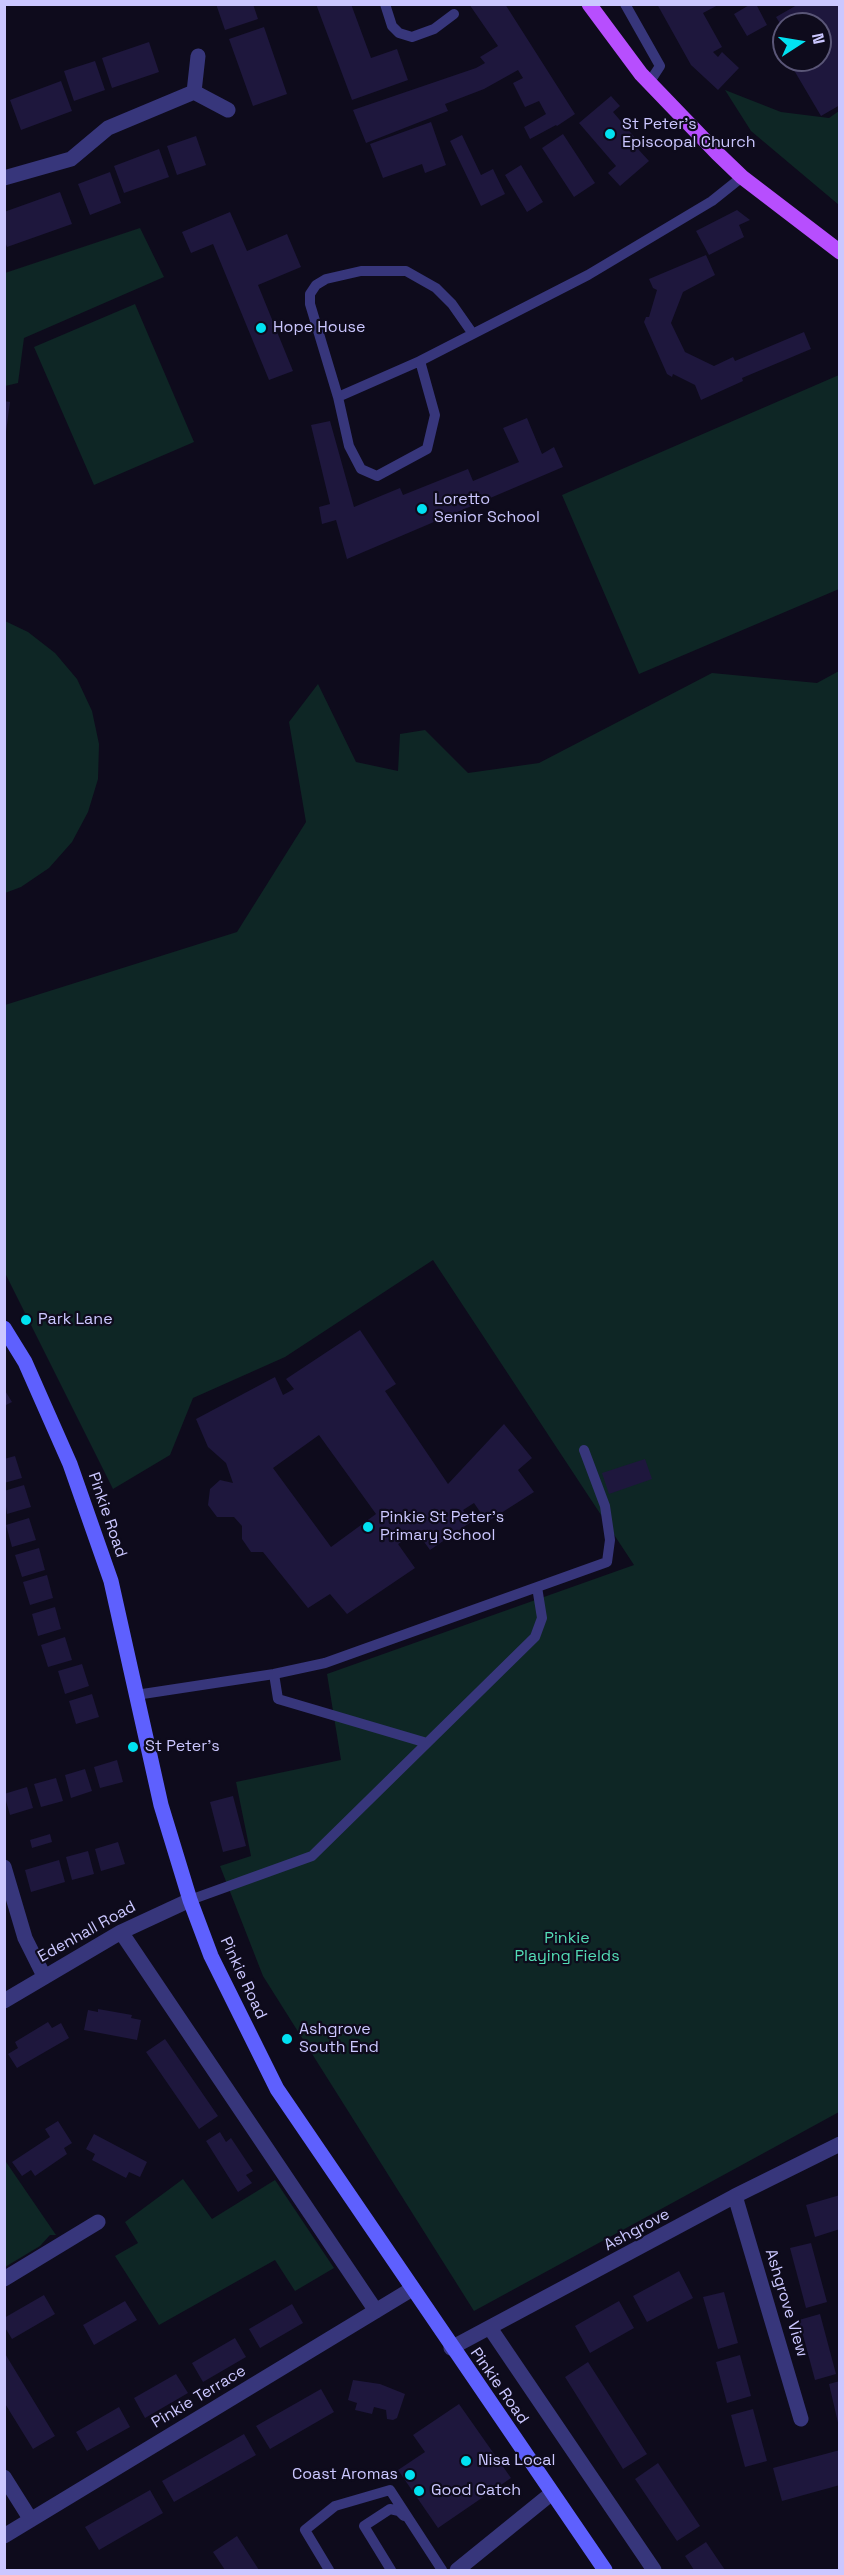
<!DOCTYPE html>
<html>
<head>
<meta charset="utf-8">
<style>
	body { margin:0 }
	#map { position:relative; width:844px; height:2575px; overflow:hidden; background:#0e0b1c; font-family:"Space Grotesk",sans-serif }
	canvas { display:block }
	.frame { position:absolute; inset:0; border:6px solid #cbc7ff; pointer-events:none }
	.north { position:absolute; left:772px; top:12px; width:60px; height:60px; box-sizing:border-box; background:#0e0b1c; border:2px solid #5a5677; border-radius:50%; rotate:78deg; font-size:16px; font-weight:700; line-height:24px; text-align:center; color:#cbc7ff }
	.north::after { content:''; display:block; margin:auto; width:21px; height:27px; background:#01e1f1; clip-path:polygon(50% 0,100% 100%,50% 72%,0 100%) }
</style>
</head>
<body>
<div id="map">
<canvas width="844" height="2575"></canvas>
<div class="frame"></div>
<div class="north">N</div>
</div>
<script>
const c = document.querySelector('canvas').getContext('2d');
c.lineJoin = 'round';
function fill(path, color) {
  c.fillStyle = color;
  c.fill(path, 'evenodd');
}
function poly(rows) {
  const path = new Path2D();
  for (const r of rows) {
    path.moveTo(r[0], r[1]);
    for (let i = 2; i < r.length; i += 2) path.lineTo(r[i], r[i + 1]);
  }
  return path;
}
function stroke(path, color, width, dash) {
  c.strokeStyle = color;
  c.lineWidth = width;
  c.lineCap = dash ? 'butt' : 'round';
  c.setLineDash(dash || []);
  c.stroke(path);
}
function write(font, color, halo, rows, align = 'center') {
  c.font = font + ' "Space Grotesk",sans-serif';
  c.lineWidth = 4.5;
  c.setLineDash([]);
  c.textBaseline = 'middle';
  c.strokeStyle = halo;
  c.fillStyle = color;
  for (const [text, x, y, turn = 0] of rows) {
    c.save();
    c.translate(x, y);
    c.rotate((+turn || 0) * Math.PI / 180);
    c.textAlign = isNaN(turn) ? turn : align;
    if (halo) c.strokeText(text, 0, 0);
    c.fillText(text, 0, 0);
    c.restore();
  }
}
const green = poly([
	[725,90,781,112,829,118,839,111,839,205,751,131],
	[140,228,164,277,24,338,18,383,5,386,5,273],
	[135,304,194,442,94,485,34,347],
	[839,375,839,589,639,674,562,495],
	[5,621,28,632,55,653,77,679,92,711,99,744,98,779,88,812,72,842,49,868,21,887,5,893],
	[839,671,839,2112,474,2311,263,1976,220,1866,251,1856,236,1782,341,1760,327,1674,634,1565,433,1260,285,1357,193,1398,170,1455,113,1489,5,1273,5,1005,237,932,306,822,289,722,318,684,356,762,398,771,400,734,425,730,468,773,539,763,712,673,817,683],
	[4,2159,56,2235,50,2235,40,2246,5,2267],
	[183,2179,212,2219,275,2180,334,2268,295,2291,275,2260,159,2325,115,2256,138,2243,125,2222]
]);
const building = poly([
	[216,4,253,4,258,19,225,30],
	[316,4,351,4,371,58,397,49,408,80,352,100],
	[469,4,505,4,575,114,557,126,556,125,530,139,524,127,546,114,539,101,525,107,513,83,523,78,518,70,484,89,445,104,448,111,366,143,353,110,476,68,485,63,480,57,498,46],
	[657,4,720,4,703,13,722,47,713,52,718,57,722,52,739,68,718,90,691,65],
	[751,4,756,4,767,25,747,36,734,14],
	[797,5,840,5,840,105,821,116,788,60,820,60,820,24,784,24,784,30,776,17],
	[264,27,287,94,253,106,229,39],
	[149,42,159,72,112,88,102,58],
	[95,61,105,90,74,101,64,71],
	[61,81,72,111,21,130,10,100],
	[611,96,620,106,613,112,642,146,638,149,649,161,620,186,608,173,616,166,579,123],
	[431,122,446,165,425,173,422,164,383,178,370,144],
	[563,134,595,183,574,197,542,148],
	[462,135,481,175,493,169,505,194,481,206,450,141],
	[196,136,206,165,177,175,167,146],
	[159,149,169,177,124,193,114,166],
	[521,165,543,202,527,212,505,175],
	[110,172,121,203,90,215,78,184],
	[60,192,72,224,7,247,4,239,4,212],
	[737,210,750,220,739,225,744,237,709,255,696,231],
	[230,212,247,251,287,234,301,267,258,285,293,371,269,380,213,244,191,253,182,232],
	[706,255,715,275,683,292,671,323,685,352,714,366,733,357,735,361,804,332,811,349,742,378,743,381,701,400,695,385,673,374,672,377,667,374,644,322,646,317,649,317,657,290,653,288,649,279],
	[4,401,10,402,6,432,4,432],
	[527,418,542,454,554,447,563,467,347,559,336,520,322,524,319,507,330,504,311,425,330,421,354,507,400,488,403,495,468,469,473,481,519,462,503,428],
	[360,1330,396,1384,385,1391,448,1484,504,1424,532,1458,518,1470,534,1492,487,1522,474,1503,463,1510,471,1522,430,1550,417,1532,398,1544,415,1568,347,1614,330,1594,308,1608,263,1552,251,1552,242,1539,242,1526,234,1517,217,1517,208,1505,210,1489,220,1480,233,1483,226,1463,208,1447,196,1419,275,1377,283,1395,294,1389,286,1379],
	[319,1435,376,1514,331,1547,273,1468],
	[4,1389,12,1402,4,1406],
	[15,1456,22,1478,4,1483,4,1459],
	[645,1459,652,1479,609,1494,602,1473],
	[24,1485,31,1507,7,1514,4,1491],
	[29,1518,36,1540,12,1547,6,1525],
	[39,1548,45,1570,22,1577,15,1555],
	[47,1575,53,1598,30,1605,23,1582],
	[55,1607,61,1629,38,1636,32,1614],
	[65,1637,72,1660,48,1667,41,1645],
	[82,1664,89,1686,65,1694,58,1671],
	[92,1694,99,1717,76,1724,69,1701],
	[117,1760,123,1782,100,1788,94,1767],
	[85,1769,92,1791,71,1798,65,1775],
	[56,1778,63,1801,41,1807,34,1784],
	[27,1787,33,1808,10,1815,4,1794],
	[233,1796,246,1846,223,1852,210,1802],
	[50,1834,52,1842,32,1848,30,1840],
	[118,1842,125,1864,101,1871,95,1849],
	[88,1851,94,1874,72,1880,66,1857],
	[59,1860,65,1882,31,1892,25,1870],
	[98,2009,132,2015,131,2018,141,2020,137,2040,84,2030,88,2010,98,2012],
	[48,2022,52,2028,61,2023,69,2038,17,2068,8,2054,18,2048,15,2042],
	[165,2039,218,2116,199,2129,146,2052],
	[58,2121,72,2143,64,2148,67,2154,35,2176,31,2170,22,2176,12,2162,50,2137,45,2129],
	[220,2132,226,2142,231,2138,253,2171,246,2175,252,2183,238,2192,206,2141],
	[94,2134,147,2162,140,2177,129,2172,126,2178,92,2160,95,2154,86,2149],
	[840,2195,840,2229,815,2237,806,2205],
	[811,2243,827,2302,806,2308,790,2248],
	[679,2271,693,2298,647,2322,633,2296],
	[724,2292,738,2343,718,2349,703,2297],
	[44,2295,55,2314,12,2339,4,2326,4,2318],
	[125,2301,137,2320,94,2345,83,2325],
	[619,2301,634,2328,590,2353,575,2326],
	[292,2304,303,2323,260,2348,249,2329],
	[820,2314,836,2374,815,2380,799,2320],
	[235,2338,246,2357,203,2382,192,2363],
	[4,2352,55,2436,33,2449,4,2402],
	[740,2355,751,2396,727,2403,716,2362],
	[588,2362,647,2454,623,2469,565,2377],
	[176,2374,188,2393,145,2418,134,2398],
	[353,2380,380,2384,405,2394,397,2418,393,2420,387,2419,386,2410,374,2407,372,2414,355,2410,357,2403,348,2400],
	[840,2381,840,2427,839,2427,829,2384],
	[321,2389,334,2412,270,2449,256,2426],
	[459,2404,511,2478,438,2528,398,2470,425,2452,413,2435],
	[119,2407,130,2427,87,2451,76,2432],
	[753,2409,767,2461,745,2467,731,2415],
	[244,2434,256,2455,174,2502,162,2481],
	[840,2450,840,2485,782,2501,773,2468],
	[658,2463,700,2526,677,2541,635,2479],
	[150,2490,163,2513,99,2550,85,2527],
	[237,2536,259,2570,225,2570,213,2552],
	[706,2542,725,2570,694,2570,685,2556]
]);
const service = poly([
	[385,4,392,26,399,33,412,37,434,29,454,14],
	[625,4,660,66,649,83],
	[420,361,338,397,349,446,361,469,377,476,427,449,435,415,420,361,588,275,712,201,742,177],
	[338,397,310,304,310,294,316,285,326,279,361,271,406,271,436,288,452,304,473,334],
	[274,1674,278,1699,427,1743],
	[136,1695,274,1674,325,1663,607,1562,610,1540,605,1506,584,1450],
	[190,1900,312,1856,535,1637,542,1618,537,1587],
	[329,2570,305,2530,335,2506,390,2490,442,2570],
	[391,2570,364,2526,390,2509,399,2511,404,2516]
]);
const minor = poly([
	[194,92,228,110],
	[4,178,71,159,108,128,194,92,198,56],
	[4,1867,25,1938,44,1976],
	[121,1932,376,2311],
	[4,2001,121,1932,190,1900],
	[735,2196,801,2419],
	[4,2279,98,2222],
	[490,2328,654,2570],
	[451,2348,735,2196,840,2144],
	[4,2477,31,2520],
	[4,2536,412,2289],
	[457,2570,552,2493]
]);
const secondary = poly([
	[4,1328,25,1362,70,1464,111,1581,161,1805,190,1900,211,1956,277,2089,605,2570]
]);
const primary = poly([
	[589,4,641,74,717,153,742,177,840,252]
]);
const markers = [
	[610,134,6,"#01e1f1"],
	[261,328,6,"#01e1f1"],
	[422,509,6,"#01e1f1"],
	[26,1320,6,"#01e1f1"],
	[368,1527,6,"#01e1f1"],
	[133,1747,6,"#01e1f1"],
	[287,2039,6,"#01e1f1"],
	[466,2461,6,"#01e1f1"],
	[410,2475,6,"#01e1f1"],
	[419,2491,6,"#01e1f1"]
];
const poiNames = [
	["St Peter's",622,125],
	["Episcopal Church",622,143],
	["Hope House",273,328],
	["Loretto",434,500],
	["Senior School",434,518],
	["Park Lane",38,1320],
	["Pinkie St Peter's",380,1518],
	["Primary School",380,1536],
	["St Peter's",145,1747],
	["Ashgrove",299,2030],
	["South End",299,2048],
	["Nisa Local",478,2461],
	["Coast Aromas",398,2475,"right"],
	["Good Catch",431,2491]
];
const streetNames = [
	["Pinkie Road",107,1515,71],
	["Edenhall Road",87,1932,-29],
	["Pinkie Road",243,1978,65],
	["Ashgrove",637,2230,-28],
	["Ashgrove View",786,2303,73],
	["Pinkie Road",499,2386,55],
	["Pinkie Terrace",199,2397,-31]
];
const parkNames = [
	["Pinkie",567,1939],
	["Playing Fields",567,1957]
];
fill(green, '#0e2625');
fill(building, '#1e173d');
stroke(service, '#37367b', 10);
stroke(minor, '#37367b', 15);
stroke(secondary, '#5e60fe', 15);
stroke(primary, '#b74efe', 15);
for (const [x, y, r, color] of markers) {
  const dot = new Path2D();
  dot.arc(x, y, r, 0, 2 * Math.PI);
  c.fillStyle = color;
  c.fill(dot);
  stroke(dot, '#0e0b1c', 2);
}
write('16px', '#cbc7ff', '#0e0b1c', poiNames, 'left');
write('16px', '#cbc7ff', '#0e0b1c', streetNames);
write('16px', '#54ddb6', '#0e0b1c', parkNames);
</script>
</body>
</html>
